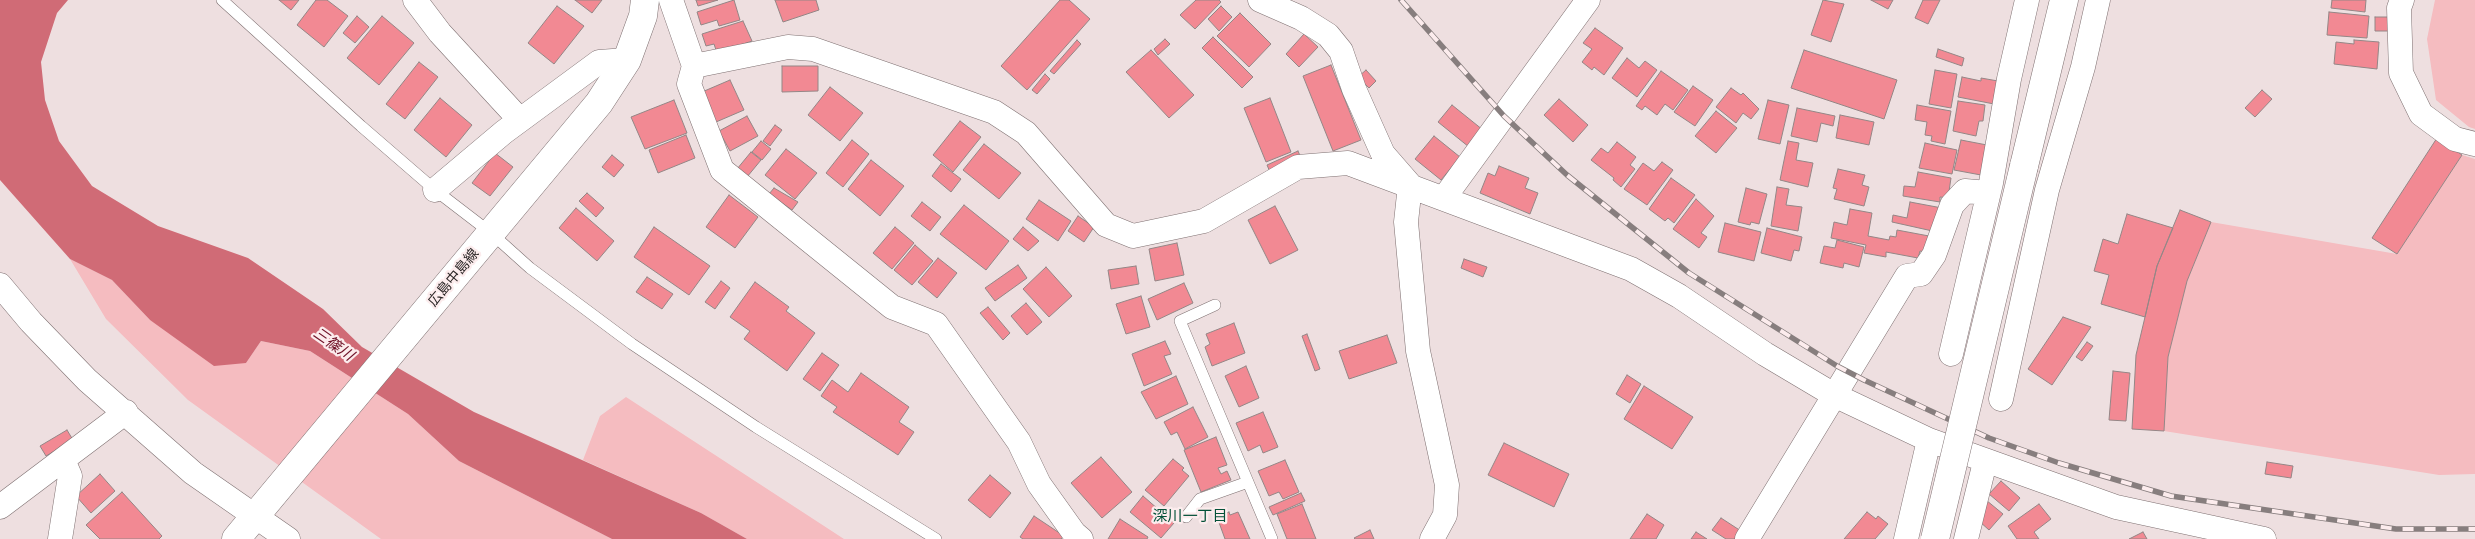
<!DOCTYPE html>
<html>
<head>
<meta charset="utf-8">
<style>
	body { margin:0 }
	canvas { display:block; background:#eedfe0 }
</style>
</head>
<body>
<canvas width="2475" height="539"></canvas>
<script>
const c = document.querySelector('canvas').getContext('2d');
c.lineJoin = 'round';
function fill(path, color) {
  c.fillStyle = color;
  c.fill(path, 'evenodd');
}
function poly(rows) {
  const path = new Path2D();
  for (const r of rows) {
    path.moveTo(r[0], r[1]);
    for (let i = 2; i < r.length; i += 2) path.lineTo(r[i], r[i + 1]);
  }
  return path;
}
function stroke(path, color, width, dash) {
  c.strokeStyle = color;
  c.lineWidth = width;
  c.lineCap = dash ? 'butt' : 'round';
  c.setLineDash(dash || []);
  c.stroke(path);
}
function write(font, color, halo, rows, align = 'center') {
  c.font = font + ' "Varela Round","Noto Sans JP",sans-serif';
  c.lineWidth = 4.5;
  c.setLineDash([]);
  c.textBaseline = 'middle';
  c.strokeStyle = halo;
  c.fillStyle = color;
  for (const [text, x, y, turn = 0] of rows) {
    c.save();
    c.translate(x, y);
    c.rotate((+turn || 0) * Math.PI / 180);
    c.textAlign = isNaN(turn) ? turn : align;
    if (halo) c.strokeText(text, 0, 0);
    c.fillText(text, 0, 0);
    c.restore();
  }
}
const green = poly([
	[2435,0,2475,0,2475,129,2469,127,2436,100,2427,39],
	[2462,155,2475,159,2475,474,2439,475,2164,431,2168,357,2187,281,2211,222,2397,254],
	[70,259,112,280,150,320,246,363,261,341,310,351,408,414,459,461,612,539,381,539,188,400,106,319],
	[626,397,844,539,747,539,701,513,583,460,600,416]
]);
const water = poly([
	[0,0,68,0,57,13,41,62,45,100,59,141,92,186,158,226,248,258,323,309,362,347,474,412,701,513,747,539,612,539,459,461,408,414,310,351,261,341,246,363,214,366,150,320,112,280,70,259,0,180]
]);
const building = poly([
	[279,0,299,0,291,10,279,0],
	[316,0,327,0,348,16,324,47,297,25,316,0],
	[575,0,602,0,592,13,575,0],
	[696,0,718,0,698,6,696,0],
	[734,0,740,20,719,26,717,20,701,25,697,12,734,0],
	[775,0,816,0,819,10,783,22,775,0],
	[1060,0,1069,0,1090,19,1027,90,1001,66,1060,0],
	[1196,0,1219,0,1221,2,1195,29,1180,15,1196,0],
	[1823,0,1844,4,1831,42,1811,35,1823,0],
	[1871,0,1893,0,1888,9,1871,0],
	[1923,0,1940,0,1928,24,1915,18,1923,0],
	[2332,0,2366,0,2365,12,2331,8,2332,0],
	[557,6,584,26,554,64,528,43,557,6],
	[1221,6,1232,17,1219,31,1208,19,1221,6],
	[2329,12,2369,16,2367,38,2327,35,2329,12],
	[1240,13,1271,44,1249,67,1217,36,1240,13],
	[357,16,369,27,355,43,343,33,357,16],
	[382,16,414,43,379,85,347,58,382,16],
	[2375,17,2390,17,2390,31,2375,31,2375,17],
	[743,21,752,41,717,53,714,44,706,46,702,34,743,21],
	[1595,28,1623,48,1604,75,1594,67,1592,70,1582,62,1592,49,1583,43,1595,28],
	[1304,34,1318,47,1299,67,1286,54,1304,34],
	[1213,37,1253,77,1242,88,1202,48,1213,37],
	[1165,39,1170,44,1158,55,1154,49,1165,39],
	[1077,40,1081,44,1054,74,1050,71,1077,40],
	[2354,40,2379,42,2377,69,2334,64,2336,42,2354,44,2354,40],
	[1938,49,1964,58,1962,66,1936,57,1938,49],
	[1151,50,1194,95,1169,118,1126,72,1151,50],
	[1804,50,1897,80,1884,119,1791,88,1804,50],
	[1627,58,1639,68,1645,61,1657,70,1637,97,1612,78,1627,58],
	[419,62,438,77,405,119,386,104,419,62],
	[1331,65,1361,140,1333,151,1303,76,1331,65],
	[782,66,818,66,818,91,782,92,782,66],
	[1366,70,1376,81,1369,88,1358,77,1366,70],
	[1935,70,1957,74,1951,108,1929,104,1935,70],
	[1661,71,1688,90,1673,110,1665,104,1657,115,1645,106,1642,110,1636,106,1661,71],
	[1045,74,1050,79,1037,94,1032,90,1045,74],
	[1962,77,1981,81,1981,78,1998,81,1994,104,1958,97,1962,77],
	[730,80,744,110,716,122,702,92,730,80],
	[1693,86,1713,100,1695,126,1674,112,1693,86],
	[830,87,863,113,840,141,808,115,830,87],
	[1731,88,1741,95,1743,93,1759,109,1751,119,1743,113,1736,123,1716,107,1731,88],
	[2262,90,2272,99,2255,117,2245,108,2262,90],
	[440,98,472,125,446,157,414,130,440,98],
	[1270,98,1291,152,1266,162,1244,108,1270,98],
	[1559,99,1588,125,1573,142,1544,115,1559,99],
	[674,100,687,133,645,149,631,117,674,100],
	[1768,100,1789,105,1780,144,1758,139,1768,100],
	[1958,101,1985,105,1983,121,1979,121,1976,136,1953,131,1958,101],
	[1452,105,1483,130,1469,147,1438,122,1452,105],
	[1917,105,1951,111,1945,144,1931,141,1932,136,1925,135,1927,122,1915,120,1917,105],
	[1797,108,1835,116,1833,126,1821,123,1817,142,1791,136,1797,108],
	[1716,111,1737,128,1716,153,1695,136,1716,111],
	[1840,115,1874,122,1869,145,1836,138,1840,115],
	[747,116,758,136,730,151,719,131,747,116],
	[960,121,981,137,953,172,933,155,960,121],
	[775,125,782,130,770,146,763,141,775,125],
	[686,135,695,158,658,173,649,150,686,135],
	[1434,136,1460,157,1441,180,1415,159,1434,136],
	[2437,138,2462,155,2397,254,2372,238,2437,138],
	[852,140,869,154,843,187,826,173,852,140],
	[1961,140,1987,145,1981,175,1954,170,1961,140],
	[761,141,771,149,762,160,752,152,761,141],
	[1788,141,1799,143,1796,160,1813,163,1808,187,1780,180,1788,141],
	[1617,142,1636,157,1630,165,1635,169,1621,187,1613,180,1614,178,1591,160,1601,148,1608,153,1617,142],
	[1925,143,1957,150,1952,174,1919,168,1925,143],
	[984,144,1021,173,999,199,963,170,984,144],
	[786,149,817,173,795,199,765,175,786,149],
	[1298,151,1301,158,1270,172,1267,165,1298,151],
	[751,152,761,160,747,177,737,169,751,152],
	[495,153,513,167,490,196,472,183,495,153],
	[612,155,624,165,614,177,602,167,612,155],
	[871,160,904,186,880,216,848,189,871,160],
	[1662,162,1673,170,1647,205,1624,189,1643,163,1654,171,1662,162],
	[941,164,961,179,951,192,932,176,941,164],
	[1499,166,1529,178,1525,188,1538,193,1530,214,1480,193,1488,173,1495,176,1499,166],
	[1838,169,1865,175,1862,185,1869,187,1864,206,1834,199,1837,189,1833,188,1838,169],
	[1918,172,1951,178,1948,198,1940,197,1940,202,1903,196,1904,186,1915,187,1918,172],
	[1671,178,1695,195,1674,223,1668,218,1665,221,1649,209,1671,178],
	[1777,187,1789,189,1786,205,1802,207,1798,231,1771,226,1777,187],
	[774,188,798,202,792,210,769,194,774,188],
	[1746,188,1767,194,1759,224,1751,222,1750,225,1738,222,1746,188],
	[587,193,604,208,596,217,579,201,587,193],
	[729,195,758,217,735,248,706,227,729,195],
	[1696,199,1714,216,1701,233,1707,237,1699,248,1673,229,1696,199],
	[1039,200,1071,221,1058,241,1026,219,1039,200],
	[922,202,941,217,930,231,911,216,922,202],
	[1910,202,1942,208,1937,232,1892,222,1893,215,1907,218,1910,202],
	[964,205,1009,241,986,270,940,234,964,205],
	[1275,206,1298,250,1270,264,1248,220,1275,206],
	[576,208,614,241,597,261,559,228,576,208],
	[1850,209,1872,213,1868,236,1889,240,1890,236,1896,237,1897,230,1929,236,1926,252,1920,251,1918,258,1886,252,1886,257,1864,253,1866,245,1831,238,1834,222,1847,225,1850,209],
	[2180,210,2211,222,2187,281,2168,357,2164,431,2132,429,2136,355,2145,317,2157,266,2180,210],
	[2127,214,2173,228,2157,266,2145,317,2101,304,2109,275,2094,271,2103,239,2118,244,2127,214],
	[1078,216,1094,227,1084,242,1068,231,1078,216],
	[1725,223,1761,232,1754,261,1718,252,1725,223],
	[654,227,710,266,689,295,634,257,654,227],
	[895,227,914,243,892,269,873,253,895,227],
	[1023,227,1039,241,1028,251,1013,239,1023,227],
	[1767,228,1802,237,1799,251,1794,250,1791,261,1761,253,1767,228],
	[1837,240,1864,247,1859,267,1844,263,1843,268,1820,263,1824,246,1835,248,1837,240],
	[1177,243,1184,275,1155,281,1149,249,1177,243],
	[915,245,933,261,912,285,894,270,915,245],
	[938,258,957,273,937,298,918,282,938,258],
	[1464,259,1487,267,1483,277,1461,268,1464,259],
	[1018,265,1027,278,995,301,985,288,1018,265],
	[1136,266,1139,284,1111,289,1108,270,1136,266],
	[1046,267,1072,296,1049,317,1023,289,1046,267],
	[647,277,673,294,662,309,636,292,647,277],
	[721,281,730,288,715,309,705,302,721,281],
	[755,282,789,307,786,311,815,333,787,371,744,339,750,331,730,317,755,282],
	[1184,283,1193,303,1157,320,1148,299,1184,283],
	[1141,296,1150,327,1126,334,1116,304,1141,296],
	[1026,303,1042,322,1027,335,1011,316,1026,303],
	[988,307,1010,333,1003,340,980,313,988,307],
	[2063,317,2091,327,2052,385,2028,369,2063,317],
	[1234,323,1245,353,1212,366,1205,347,1210,344,1206,334,1234,323],
	[1307,334,1320,369,1315,371,1302,336,1307,334],
	[1387,335,1397,363,1349,379,1339,351,1387,335],
	[1165,341,1171,354,1164,356,1172,374,1144,386,1132,354,1165,341],
	[2087,342,2093,346,2082,361,2076,357,2087,342],
	[822,353,839,365,820,391,803,379,822,353],
	[1246,366,1259,398,1239,407,1225,376,1246,366],
	[2113,371,2130,373,2126,421,2109,420,2113,371],
	[861,373,909,407,899,422,914,432,898,455,833,412,837,407,821,396,832,380,848,392,861,373],
	[1627,375,1641,384,1630,403,1616,394,1627,375],
	[1176,376,1188,404,1156,419,1141,392,1176,376],
	[1644,386,1693,417,1672,449,1624,419,1644,386],
	[1193,407,1208,437,1185,449,1177,432,1171,435,1164,422,1193,407],
	[1263,412,1278,447,1263,453,1260,445,1248,451,1236,423,1263,412],
	[67,430,73,440,46,456,40,446,67,430],
	[1216,437,1227,465,1218,468,1221,474,1227,471,1231,480,1201,492,1184,450,1216,437],
	[1504,443,1569,474,1554,507,1488,475,1504,443],
	[1101,457,1132,492,1102,518,1071,483,1101,457],
	[1173,459,1184,468,1182,470,1189,476,1164,506,1145,490,1173,459],
	[1285,460,1299,492,1283,499,1279,492,1269,496,1258,471,1285,460],
	[2267,462,2293,466,2291,478,2265,474,2267,462],
	[100,474,115,491,91,513,76,496,100,474],
	[990,475,1011,493,990,518,968,500,990,475],
	[2001,481,2020,498,2009,511,1989,494,2001,481],
	[122,492,162,536,159,539,100,539,86,525,122,492],
	[1301,493,1305,501,1273,515,1269,507,1301,493],
	[1143,496,1174,523,1161,538,1130,512,1143,496],
	[1986,500,2003,514,1989,530,1979,521,1986,500],
	[1302,504,1316,539,1287,539,1277,514,1302,504],
	[2039,504,2051,519,2034,532,2039,539,2017,539,2008,526,2039,504],
	[1229,512,1230,515,1238,512,1250,539,1225,539,1217,517,1229,512],
	[1867,512,1876,519,1878,516,1888,524,1875,539,1844,539,1867,512],
	[1647,514,1664,525,1656,539,1630,539,1647,514],
	[1034,516,1064,536,1061,539,1023,539,1020,537,1034,516],
	[1721,518,1741,531,1735,539,1726,539,1712,530,1721,518],
	[1120,519,1148,537,1147,539,1108,539,1120,519],
	[1370,530,1374,539,1355,539,1354,538,1370,530],
	[1696,532,1707,539,1691,539,1696,532],
	[2143,532,2147,539,2129,539,2143,532]
]);
const lane = poly([
	[222,0,361,126,435,190,491,233,530,268,632,344,756,427,936,539],
	[1215,305,1180,321,1272,539],
	[1186,517,1200,499,1248,482]
]);
const street = poly([
	[415,0,440,33,520,120],
	[671,0,694,66,689,84,722,170,892,307,936,324,1019,442,1039,484,1074,533,1081,539],
	[1260,0,1301,18,1328,35,1341,51,1354,89,1383,154,1410,185,1406,222,1418,351,1447,485,1445,515,1432,539],
	[2402,0,2399,8,2401,73,2421,114,2455,139,2475,144],
	[694,66,788,47,813,49,994,112,1026,133,1106,225,1133,236,1204,221,1298,167,1348,163,1631,269,1679,296,1765,354,1834,395,1929,440,2116,507,2264,539],
	[435,190,504,132,599,62,627,60],
	[1444,198,1588,0],
	[0,285,31,322,87,380,193,473,288,539],
	[1951,354,1991,183,2009,79,2027,0],
	[2001,399,2047,190,2083,67,2098,0],
	[0,507,126,412],
	[60,539,70,476,63,460],
	[1747,539,1907,276,1921,274,1934,255,1952,205,1965,191,1988,193],
	[1906,539,1929,440],
	[1966,539,1985,462]
]);
const secondary = poly([
	[2024,166,2064,0]
]);
const primary = poly([
	[236,539,599,103,627,60,643,16,645,0]
]);
const rail = poly([
	[1401,0,1504,116,1567,175,1689,273,1837,366,1864,380,1989,438,2059,463,2171,496,2396,529,2475,529]
]);
const secondaryBridge = poly([
	[1935,539,2024,166]
]);
const streetNames = [
	["広島中島線",454,278,-50]
];
const waterNames = [
	["三篠川",333,345,35]
];
const neighbourhoodNames = [
	["深川一丁目",1190,517]
];
fill(green, '#f5bcc0');
fill(water, '#d06b76');
fill(building, '#f28993');
stroke(building, '#948686', 1);
stroke(lane, '#7f7172', 12);
stroke(street, '#7f7172', 25);
stroke(secondary, '#7f7172', 29);
stroke(primary, '#7f7172', 29);
stroke(lane, '#fff', 11);
stroke(street, '#fff', 24);
stroke(secondary, '#fff', 28);
stroke(primary, '#fff', 28);
stroke(rail, '#877e7e', 5.5);
stroke(rail, '#fceced', 4, [11]);
stroke(secondaryBridge, '#7f7172', 29, []);
stroke(secondaryBridge, '#fff', 28);
write('14px', '#2a2525', '#fceced', streetNames);
write('italic 15px', '#6f1127', '#fceced', waterNames);
write('15px', '#045138', '#fceced', neighbourhoodNames);
</script>
</body>
</html>
